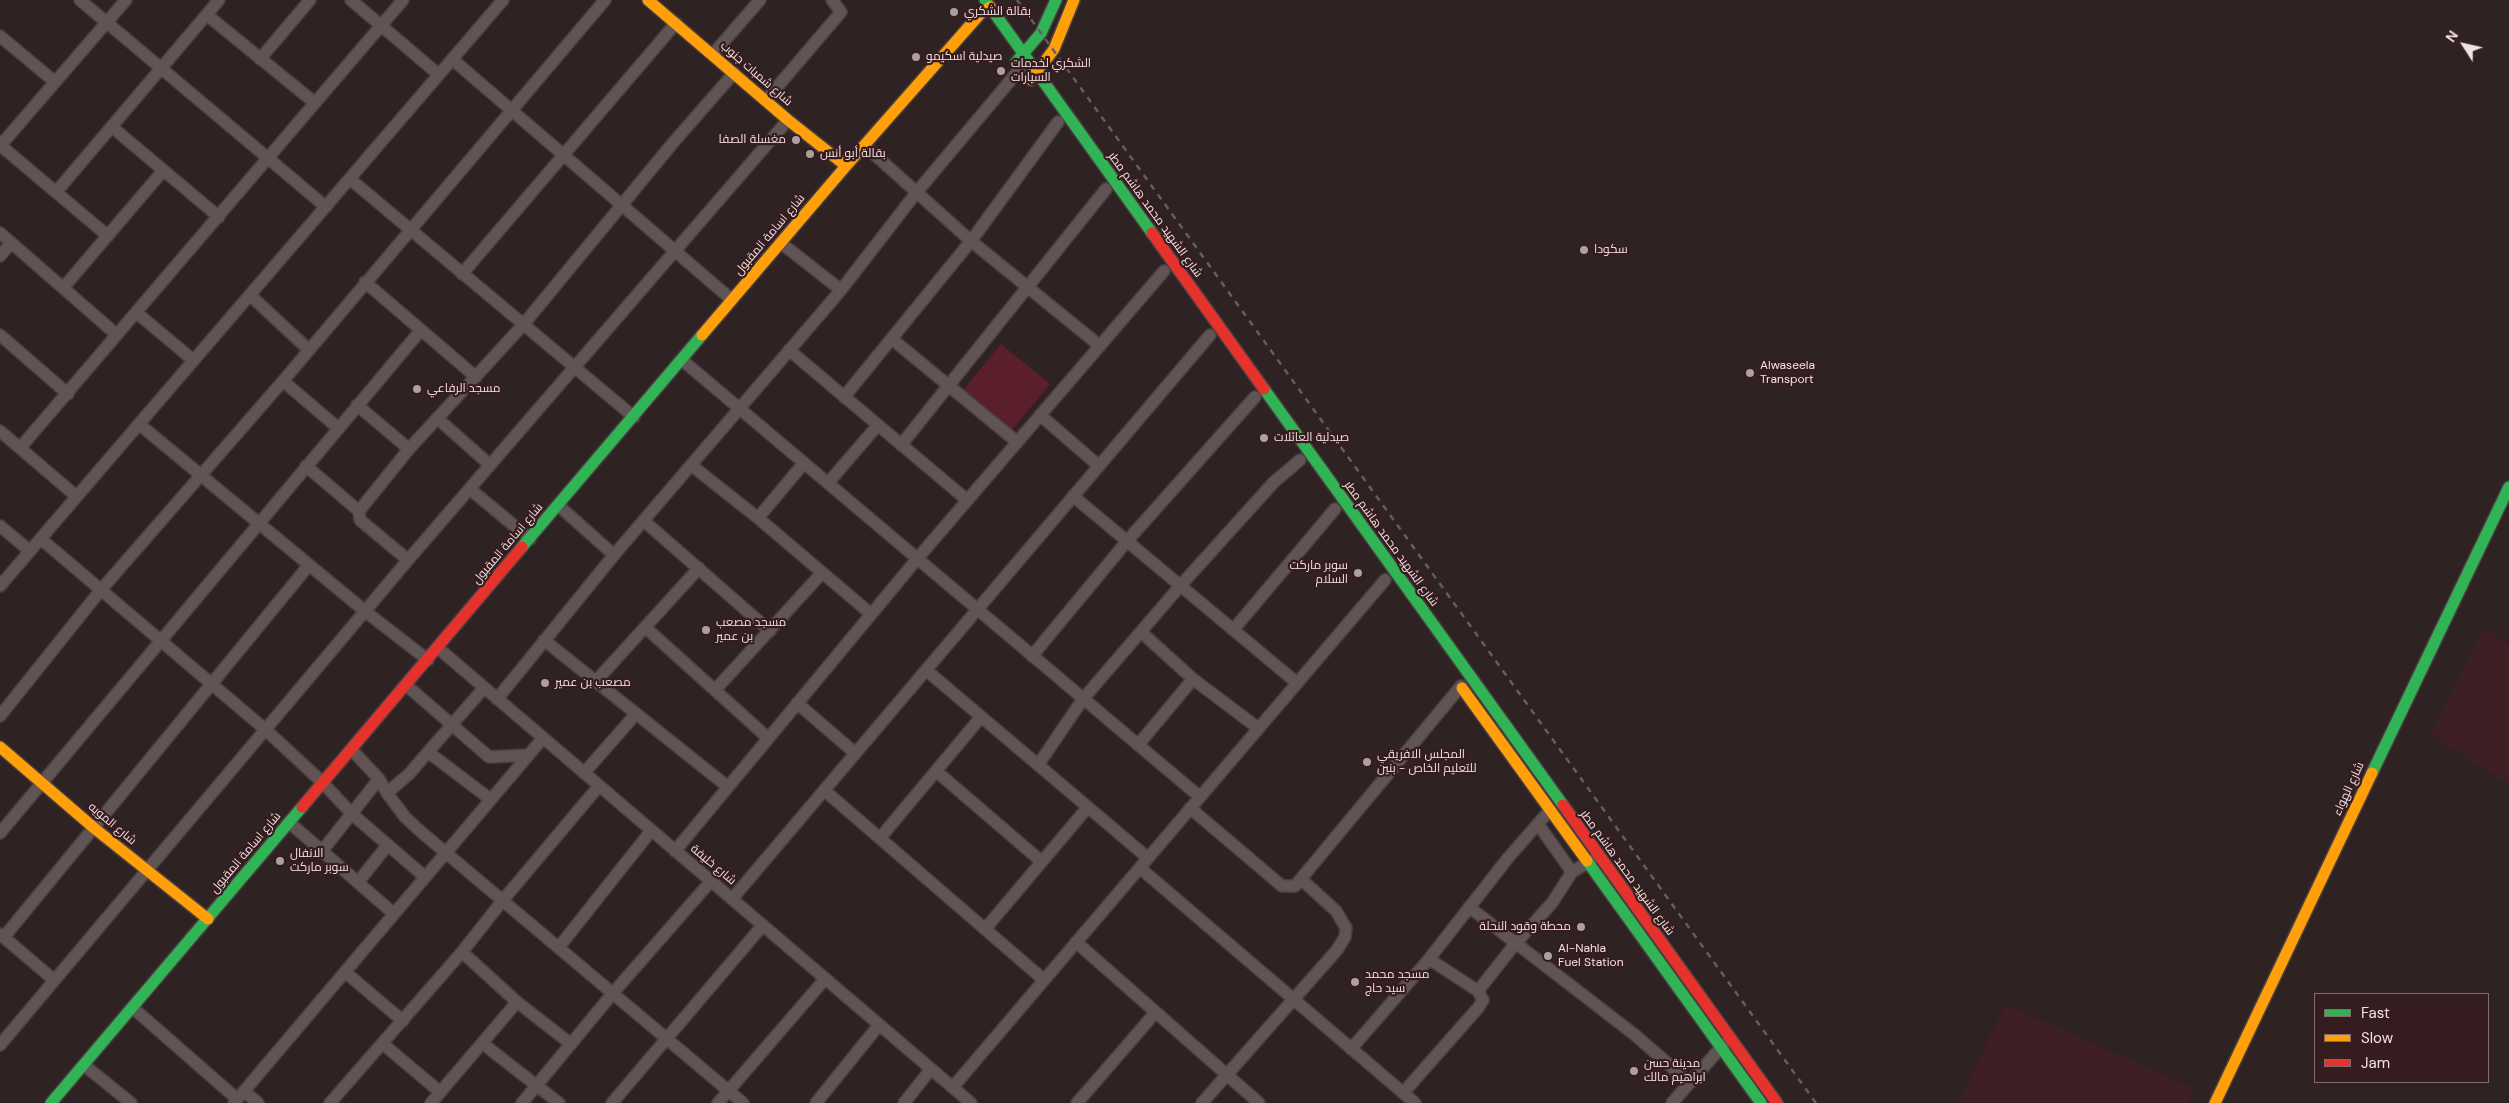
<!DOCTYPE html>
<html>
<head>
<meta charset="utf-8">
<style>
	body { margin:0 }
	#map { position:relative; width:2509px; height:1103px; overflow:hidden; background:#2f2223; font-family:"DM Sans",sans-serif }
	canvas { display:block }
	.legend { position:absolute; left:2314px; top:993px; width:175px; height:90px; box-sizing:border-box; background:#351c1f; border:1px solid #816b6d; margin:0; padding:6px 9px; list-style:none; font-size:15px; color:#f4e2e3 }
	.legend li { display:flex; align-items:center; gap:10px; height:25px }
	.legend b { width:25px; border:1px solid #816b6d }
	.north { position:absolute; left:2439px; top:20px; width:50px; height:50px; -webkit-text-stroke:4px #351c1f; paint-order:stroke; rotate:305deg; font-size:14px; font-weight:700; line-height:20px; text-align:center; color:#f4e2e3 }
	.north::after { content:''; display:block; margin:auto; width:18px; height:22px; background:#f4e2e3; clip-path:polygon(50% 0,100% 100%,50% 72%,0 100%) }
</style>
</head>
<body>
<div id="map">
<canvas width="2509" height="1103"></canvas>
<ul class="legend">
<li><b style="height:6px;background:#30b455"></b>Fast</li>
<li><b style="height:6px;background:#ff9f0a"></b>Slow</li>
<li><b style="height:6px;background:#e5322d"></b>Jam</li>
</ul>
<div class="north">N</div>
</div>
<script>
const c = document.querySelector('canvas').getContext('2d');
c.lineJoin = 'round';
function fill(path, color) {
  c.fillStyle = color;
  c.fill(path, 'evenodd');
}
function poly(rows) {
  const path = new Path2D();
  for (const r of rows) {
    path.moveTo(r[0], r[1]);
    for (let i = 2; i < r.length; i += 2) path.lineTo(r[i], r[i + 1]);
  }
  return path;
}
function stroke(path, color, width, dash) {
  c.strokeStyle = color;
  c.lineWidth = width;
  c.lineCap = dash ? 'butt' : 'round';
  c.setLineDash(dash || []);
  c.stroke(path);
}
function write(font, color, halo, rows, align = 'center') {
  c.font = font + ' "DM Sans",Cairo,sans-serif';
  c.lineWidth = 4.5;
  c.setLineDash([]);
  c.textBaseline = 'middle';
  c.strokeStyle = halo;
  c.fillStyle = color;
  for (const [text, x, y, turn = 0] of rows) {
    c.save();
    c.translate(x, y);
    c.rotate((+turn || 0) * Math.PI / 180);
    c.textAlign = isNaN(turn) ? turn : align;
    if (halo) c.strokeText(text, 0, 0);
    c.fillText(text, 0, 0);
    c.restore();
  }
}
const built = poly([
	[2484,628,2509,644,2509,785,2431,735],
	[2005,1004,2194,1088,2187,1103,1958,1103]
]);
const green = poly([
	[1001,344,1050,384,1011,431,962,391]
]);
const street = poly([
	[80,0,326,207],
	[351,0,438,74],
	[207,15,315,103],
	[0,36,55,82],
	[713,54,760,0],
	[260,59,310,0],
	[452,59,732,300],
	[766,100,841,12,832,0],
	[112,127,219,217],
	[0,145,108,236],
	[0,146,126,0],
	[865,146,971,241,1100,346],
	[350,179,634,417],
	[57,191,219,0],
	[0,233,117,335],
	[781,243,841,290],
	[0,256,11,243],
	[462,274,676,23],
	[365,282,476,377],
	[63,288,162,172],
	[251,296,308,349],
	[137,313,193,360],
	[0,335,68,394],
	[892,339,1017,442],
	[789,350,967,500],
	[682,360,1200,797],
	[283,381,338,428],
	[844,397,971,241,1058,122],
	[357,405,409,449],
	[1040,415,1099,466],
	[437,418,490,465],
	[139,424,366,612,428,660],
	[0,431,76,496],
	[901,445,1106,189],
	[20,448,403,0],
	[691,465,758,518,871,614],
	[306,466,359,511],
	[828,483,878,425],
	[470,489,530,539],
	[1073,496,1297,683],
	[559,506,614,555],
	[758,518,804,463],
	[644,521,770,631],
	[0,526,30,551],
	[41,539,267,731,322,782,352,814,425,877],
	[408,560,360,520,359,511,409,449,523,325,672,144,734,73],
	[0,586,503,0],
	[646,628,768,738],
	[1233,630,1335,509],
	[1141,632,1193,679,1258,728],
	[544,640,728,787],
	[438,648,971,1103],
	[1032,656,1128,540,1255,397],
	[926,670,1148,858],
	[596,681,699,568],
	[406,685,489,757,528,755],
	[715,690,821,574],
	[497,699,614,555,841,290,916,193,1020,69],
	[797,703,855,753],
	[0,716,100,591,283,381,605,0],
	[1138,745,1193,679],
	[352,750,379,779,387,793,409,774,428,752,490,799],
	[428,752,484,688],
	[1038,765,1083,699,1181,585,1274,482,1300,460],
	[936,771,1042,862],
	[584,773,635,715],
	[824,790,1044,980],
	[387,793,405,817,420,831,743,1103],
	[1190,808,1282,886,1295,886,1461,686],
	[290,823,394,914],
	[1538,824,1572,872],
	[0,833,421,330],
	[880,838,981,717],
	[322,851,379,779],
	[675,851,917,559,1164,271],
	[1140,868,1415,1103],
	[358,882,387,846],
	[732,899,1210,335],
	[1469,907,1635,1035,1690,1083],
	[985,929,1088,807],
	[0,934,54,980],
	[4,937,309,565],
	[1076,942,1259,1103],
	[559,947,651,831],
	[462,952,517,1002,571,1044],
	[345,972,403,1021],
	[1478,991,1515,944,1552,903,1572,872,1592,860],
	[133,1008,237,1099],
	[482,1043,559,1103],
	[383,1044,440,1092],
	[0,1045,408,560,788,120],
	[1351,1049,1429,959,1508,858,1550,810],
	[84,1065,131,1103],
	[953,1087,1385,580],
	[244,1091,258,1103],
	[1403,1093,1478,1008,1483,1000,1478,991,1429,959],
	[234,1103,543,738],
	[330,1103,462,952,503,900,599,786],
	[431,1103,517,1002],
	[522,1103,613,993,711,881],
	[612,1103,763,925],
	[718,1103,825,979],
	[816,1103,879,1025],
	[904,1103,931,1069],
	[1077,1103,1155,1013],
	[1202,1103,1337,950,1345,937,1346,928,1336,911,1301,879],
	[1672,1103,1725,1043]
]);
const fast = poly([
	[985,0,1152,233],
	[1016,62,1041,33,1056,0],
	[1264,389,1563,805],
	[522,547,702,335],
	[2372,773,2509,487],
	[1587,861,1761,1103],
	[51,1103,302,807]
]);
const slow = poly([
	[648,0,788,120,846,166],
	[1031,80,1054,49,1074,0],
	[702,335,846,166,980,14,990,7],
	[1462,688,1587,861],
	[0,747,94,828,208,919],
	[2215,1103,2372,773]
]);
const jam = poly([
	[1152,233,1264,389],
	[1563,805,1777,1103],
	[302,807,522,547]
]);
const rail = poly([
	[1017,0,1816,1103]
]);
const markers = [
	[954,12,5,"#af9fa0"],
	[916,57,5,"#af9fa0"],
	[1001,71,5,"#af9fa0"],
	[796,140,5,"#af9fa0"],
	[810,154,5,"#af9fa0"],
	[1584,250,5,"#af9fa0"],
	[1750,373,5,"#af9fa0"],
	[417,389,5,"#af9fa0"],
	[1264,438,5,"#af9fa0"],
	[1358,573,5,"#af9fa0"],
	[706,630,5,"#af9fa0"],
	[545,683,5,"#af9fa0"],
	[1367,762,5,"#af9fa0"],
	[280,861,5,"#af9fa0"],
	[1581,927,5,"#af9fa0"],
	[1548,956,5,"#af9fa0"],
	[1355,982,5,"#af9fa0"],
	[1634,1071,5,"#af9fa0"]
];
const poiNames = [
	["بقالة الشكري",964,12],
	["صيدلية اسكيمو",926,57],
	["الشكري لخدمات",1011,64],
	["السيارات",1011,78],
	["مغسلة الصفا",786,140,"right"],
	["بقالة أبو أنس",820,154],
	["سكودا",1594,250],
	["Alwaseela",1760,366],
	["Transport",1760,380],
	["مسجد الرفاعي",427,389],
	["صيدلية العائلات",1274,438],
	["سوبر ماركت",1348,566,"right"],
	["السلام",1348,580,"right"],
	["مسجد مصعب",716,623],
	["بن عمير",716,637],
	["مصعب بن عمير",555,683],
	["المجلس الافريقي",1377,755],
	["للتعليم الخاص - بنين",1377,769],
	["الانفال",290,854],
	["سوبر ماركت",290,868],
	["محطة وقود النحلة",1571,927,"right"],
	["Al-Nahla",1558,949],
	["Fuel Station",1558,963],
	["مسجد محمد",1365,975],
	["سيد حاج",1365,989],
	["مدينة حسن",1644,1064],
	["ابراهيم مالك",1644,1078]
];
const streetNames = [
	["شارع شمبات جنوب",756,74,41],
	["شارع الشهيد محمد هاشم مطر",1155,215,54],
	["شارع اسامة المقبول",770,235,-50],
	["شارع اسامة المقبول",508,544,-50],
	["شارع الشهيد محمد هاشم مطر",1391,544,54],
	["شارع الهواء",2349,789,-65],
	["شارع المويه",112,824,40],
	["شارع اسامة المقبول",246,853,-50],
	["شارع خليفة",713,865,40],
	["شارع الشهيد محمد هاشم مطر",1627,873,54]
];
fill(built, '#3d1f24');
fill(green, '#5b1f2b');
stroke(street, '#4a3f40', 14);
stroke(fast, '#4a3f40', 14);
stroke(slow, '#4a3f40', 14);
stroke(jam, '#4a3f40', 14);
stroke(street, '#605455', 11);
stroke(fast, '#30b455', 11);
stroke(slow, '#ff9f0a', 11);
stroke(jam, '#e5322d', 11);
stroke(rail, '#675d5e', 2.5, [6, 6]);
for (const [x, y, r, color] of markers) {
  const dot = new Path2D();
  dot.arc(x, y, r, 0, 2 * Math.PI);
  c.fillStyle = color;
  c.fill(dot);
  stroke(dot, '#351c1f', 2);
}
write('12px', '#f4e2e3', '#351c1f', poiNames, 'left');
write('12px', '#f4e2e3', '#351c1f', streetNames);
</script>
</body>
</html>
